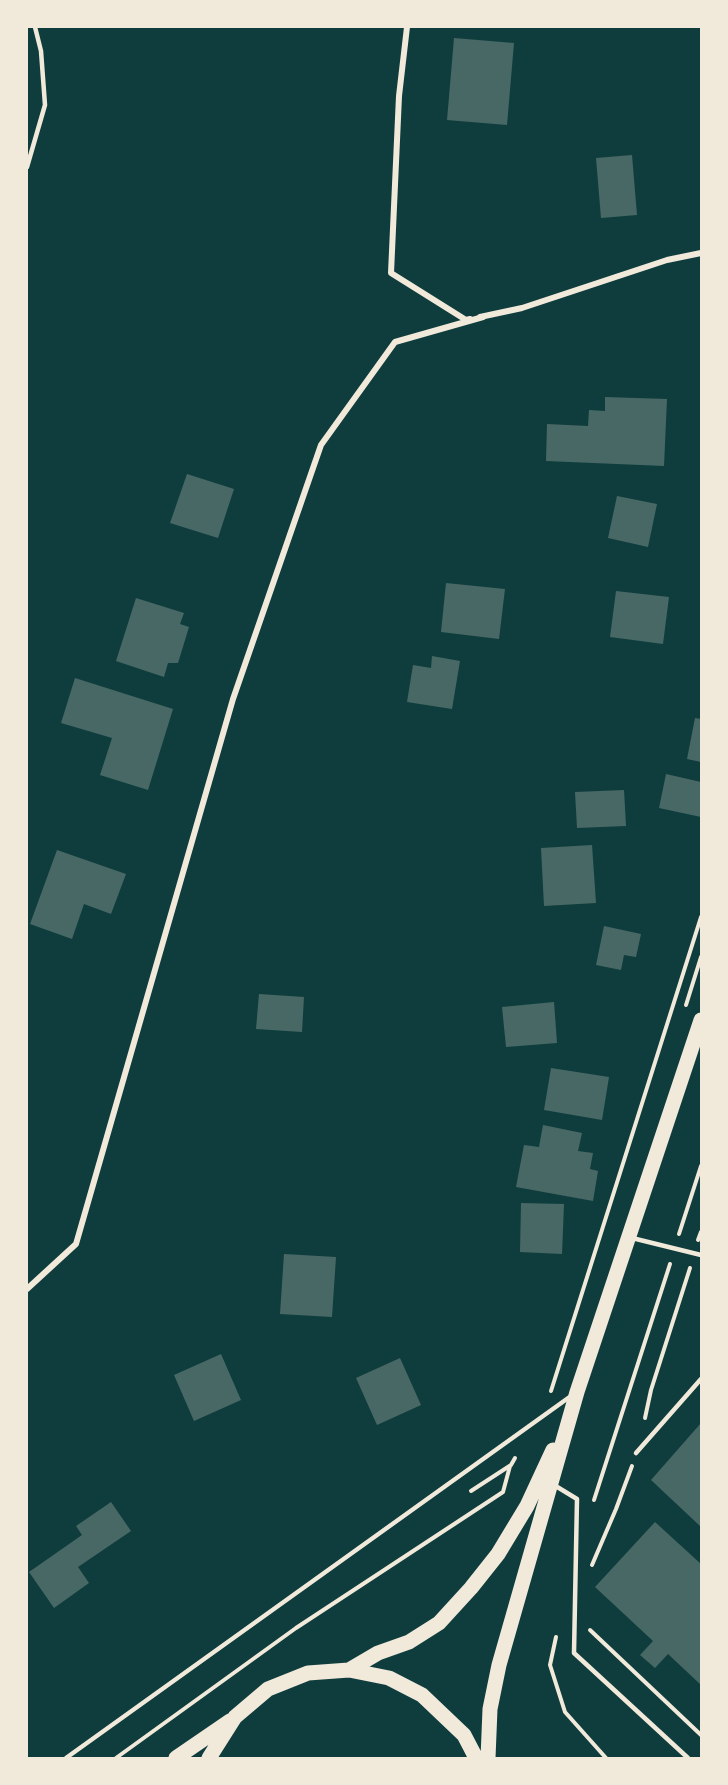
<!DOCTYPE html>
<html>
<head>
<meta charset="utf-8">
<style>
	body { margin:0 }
	#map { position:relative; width:728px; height:1785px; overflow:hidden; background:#0f3d3e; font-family:"Exo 2",sans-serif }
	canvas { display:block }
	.frame { position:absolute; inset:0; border:28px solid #f1e9da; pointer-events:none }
</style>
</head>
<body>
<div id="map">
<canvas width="728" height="1785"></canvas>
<div class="frame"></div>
</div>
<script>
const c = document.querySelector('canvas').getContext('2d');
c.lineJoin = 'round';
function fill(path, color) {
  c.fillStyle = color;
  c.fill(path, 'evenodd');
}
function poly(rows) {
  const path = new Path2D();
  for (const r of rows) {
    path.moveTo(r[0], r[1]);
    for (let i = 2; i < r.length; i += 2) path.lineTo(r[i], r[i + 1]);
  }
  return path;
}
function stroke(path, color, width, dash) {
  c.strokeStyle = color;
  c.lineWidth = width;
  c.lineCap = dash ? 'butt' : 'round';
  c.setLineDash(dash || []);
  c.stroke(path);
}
const building = poly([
	[454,38,514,43,507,125,447,120],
	[632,155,637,215,601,218,596,158],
	[605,397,667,399,664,466,546,461,547,424,588,426,589,410,605,411],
	[187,474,234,489,218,538,170,523],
	[617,496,657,504,648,547,608,538],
	[446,583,505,589,499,639,441,632],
	[616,591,669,597,663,644,610,637],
	[136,598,184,613,180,624,189,627,178,663,168,663,164,677,116,661],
	[432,656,460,661,452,709,407,702,413,665,431,668],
	[75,678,173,709,148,790,100,775,112,738,61,723],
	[695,718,701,719,701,762,687,759],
	[666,774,701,782,701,817,659,808],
	[624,790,626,826,577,828,575,792],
	[592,845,596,903,544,906,541,848],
	[57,850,126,874,111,914,84,904,72,939,30,924],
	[604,926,641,934,636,957,624,955,621,970,596,965],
	[259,994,304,997,302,1032,256,1029],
	[554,1002,557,1043,506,1047,502,1007],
	[551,1068,609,1077,602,1120,544,1110],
	[543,1125,582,1133,578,1151,593,1153,590,1169,598,1171,593,1201,516,1187,524,1145,539,1147],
	[521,1203,564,1204,562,1254,520,1252],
	[284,1254,336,1257,332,1317,280,1314],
	[221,1354,241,1400,194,1421,174,1375],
	[400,1358,421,1405,377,1425,356,1378],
	[701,1423,701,1525,700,1526,651,1480],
	[111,1502,131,1531,78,1567,89,1583,54,1608,29,1572,82,1535,76,1526],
	[655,1522,701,1564,701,1685,668,1654,655,1668,640,1655,653,1641,595,1587]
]);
const path = poly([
	[686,1005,701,957],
	[679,1234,701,1166],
	[698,1240,701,1232],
	[551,1391,701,917],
	[645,1418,651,1390,690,1268],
	[471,1491,511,1465,515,1458],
	[594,1500,670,1264],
	[592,1565,616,1509,632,1466],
	[590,1630,701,1735],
	[556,1637,550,1665,565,1712,606,1758],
	[116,1758,296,1628,503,1492,510,1466]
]);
const service = poly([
	[27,167,45,105,41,51,35,27],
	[632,1238,701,1255],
	[636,1453,701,1379],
	[554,1485,577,1499,574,1653,688,1758],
	[66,1758,571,1396]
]);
const minor = poly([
	[407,27,399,96,391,273,466,320,470,319],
	[480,317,522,308,667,260,701,253],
	[27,1289,76,1244,233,699,321,445,395,342,483,317]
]);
const primary = poly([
	[349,1670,378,1653,409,1642,439,1623,471,1588,498,1554,527,1506,553,1450],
	[176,1758,230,1721],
	[209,1758,235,1717,268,1689,308,1673,349,1670,389,1678,422,1695,464,1735,476,1758],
	[488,1758,490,1709,499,1665,577,1392,701,1020]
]);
fill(building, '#486865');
stroke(path, '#f1e9da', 4);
stroke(service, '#f1e9da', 4.5);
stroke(minor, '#f1e9da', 6);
stroke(primary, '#f1e9da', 15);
</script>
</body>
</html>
